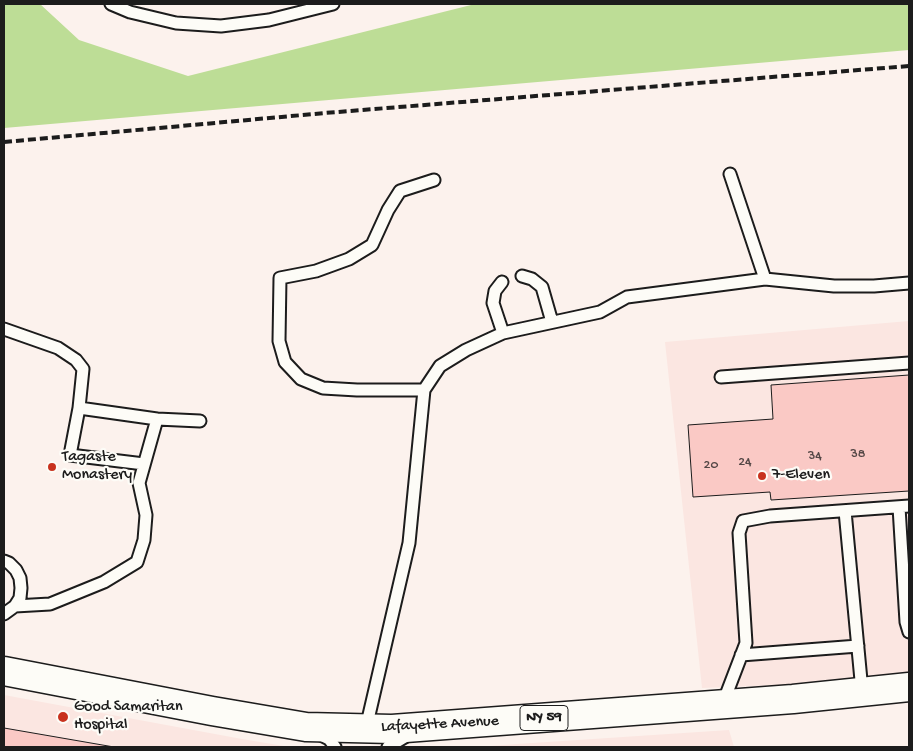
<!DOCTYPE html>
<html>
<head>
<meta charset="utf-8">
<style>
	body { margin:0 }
	#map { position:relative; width:913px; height:751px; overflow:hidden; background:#fcf2ed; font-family:"Gochi Hand",sans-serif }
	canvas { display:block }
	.frame { position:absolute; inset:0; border:5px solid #1c1c1c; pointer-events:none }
</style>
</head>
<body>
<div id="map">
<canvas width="913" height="751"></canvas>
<div class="frame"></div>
</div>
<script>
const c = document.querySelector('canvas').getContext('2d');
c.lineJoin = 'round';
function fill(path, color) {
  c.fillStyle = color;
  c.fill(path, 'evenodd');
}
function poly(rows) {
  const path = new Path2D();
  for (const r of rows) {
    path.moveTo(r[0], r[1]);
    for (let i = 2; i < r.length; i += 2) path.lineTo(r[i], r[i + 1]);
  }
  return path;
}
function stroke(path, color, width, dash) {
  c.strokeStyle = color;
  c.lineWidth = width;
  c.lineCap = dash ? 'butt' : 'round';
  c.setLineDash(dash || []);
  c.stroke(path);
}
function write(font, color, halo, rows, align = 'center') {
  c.font = font + ' "Gochi Hand",sans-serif';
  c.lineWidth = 4.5;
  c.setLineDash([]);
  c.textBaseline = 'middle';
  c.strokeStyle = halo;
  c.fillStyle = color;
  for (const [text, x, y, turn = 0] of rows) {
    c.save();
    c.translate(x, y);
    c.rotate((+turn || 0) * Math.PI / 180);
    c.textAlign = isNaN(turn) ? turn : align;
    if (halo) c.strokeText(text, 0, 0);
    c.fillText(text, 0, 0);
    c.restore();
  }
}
const built = poly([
	[909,321,909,680,702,688,665,342],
	[4,695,242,739,290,747,4,747],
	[729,730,734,747,477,747,517,744]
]);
const green = poly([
	[4,4,40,4,79,40,188,76,475,4,909,4,909,50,4,128]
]);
const building = poly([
	[909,375,909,491,771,500,770,492,693,497,688,425,773,419,771,385,909,375],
	[4,728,114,747,4,747,4,728]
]);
const service = poly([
	[111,4,130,12,176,23,221,26,269,20,333,4],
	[730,174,765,279],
	[522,276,532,279,542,287,552,322],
	[502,282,495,291,493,303,503,333],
	[4,329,58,348,76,360,83,369,79,408],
	[721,377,909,363],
	[424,390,357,390,323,388,301,379,285,362,279,341,280,278,316,271,349,259,372,245,388,210,400,191,434,180],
	[144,464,70,455,79,408,157,419],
	[899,507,906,622,909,632],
	[845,511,862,691],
	[4,561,9,563,16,570,20,578,21,588,20,598,15,606,4,614],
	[15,606,50,604,104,582,137,562,144,540,146,515,139,483,157,419,200,421],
	[741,655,858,646],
	[723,703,746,643,739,533,743,521,770,516,909,506],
	[366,728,409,543,424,390,440,366,466,350,503,333,600,312,627,297,765,279,834,286,874,286,909,283],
	[319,734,329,739,335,747],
	[388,747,408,735]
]);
const primary = poly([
	[4,671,212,711,306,727,392,729,793,699,909,687]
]);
const rail = poly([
	[4,142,325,113,909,66]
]);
const markers = [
	[52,467,5,"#c8321e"],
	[762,476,5,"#c8321e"],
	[63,717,6,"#c8321e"]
];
const numberNames = [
	["38",858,455],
	["34",815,457],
	["24",745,463],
	["20",711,466]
];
const shields = [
	[544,718,48]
];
const shieldNames = [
	["NY 59",544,718]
];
const poiNames = [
	["Tagaste",62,458],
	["Monastery",62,476],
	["7-Eleven",772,476],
	["Good Samaritan",74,708],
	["Hospital",74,726]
];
const streetNames = [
	["Lafayette Avenue",440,725,-3]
];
fill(built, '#fbe6e1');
fill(green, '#bddd96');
fill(building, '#fac9c5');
stroke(building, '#1c1c1c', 1);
stroke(service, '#1c1c1c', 15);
stroke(primary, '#1c1c1c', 31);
stroke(service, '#fdfcf7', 11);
stroke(primary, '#fdfcf7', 28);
stroke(rail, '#1c1c1c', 4, [8, 4]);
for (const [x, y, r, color] of markers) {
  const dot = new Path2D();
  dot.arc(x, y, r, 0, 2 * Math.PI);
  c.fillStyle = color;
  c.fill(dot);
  stroke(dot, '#fdfcf7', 2);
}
write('14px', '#544746', null, numberNames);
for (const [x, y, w] of shields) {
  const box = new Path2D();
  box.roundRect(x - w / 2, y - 12.5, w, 25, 4);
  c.fillStyle = '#fdfcf7';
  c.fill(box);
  stroke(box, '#1c1c1c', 1);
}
write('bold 15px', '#1c1c1c', null, shieldNames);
write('16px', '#1c1c1c', '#fdfcf7', poiNames, 'left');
write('16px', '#1c1c1c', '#fdfcf7', streetNames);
</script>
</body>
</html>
